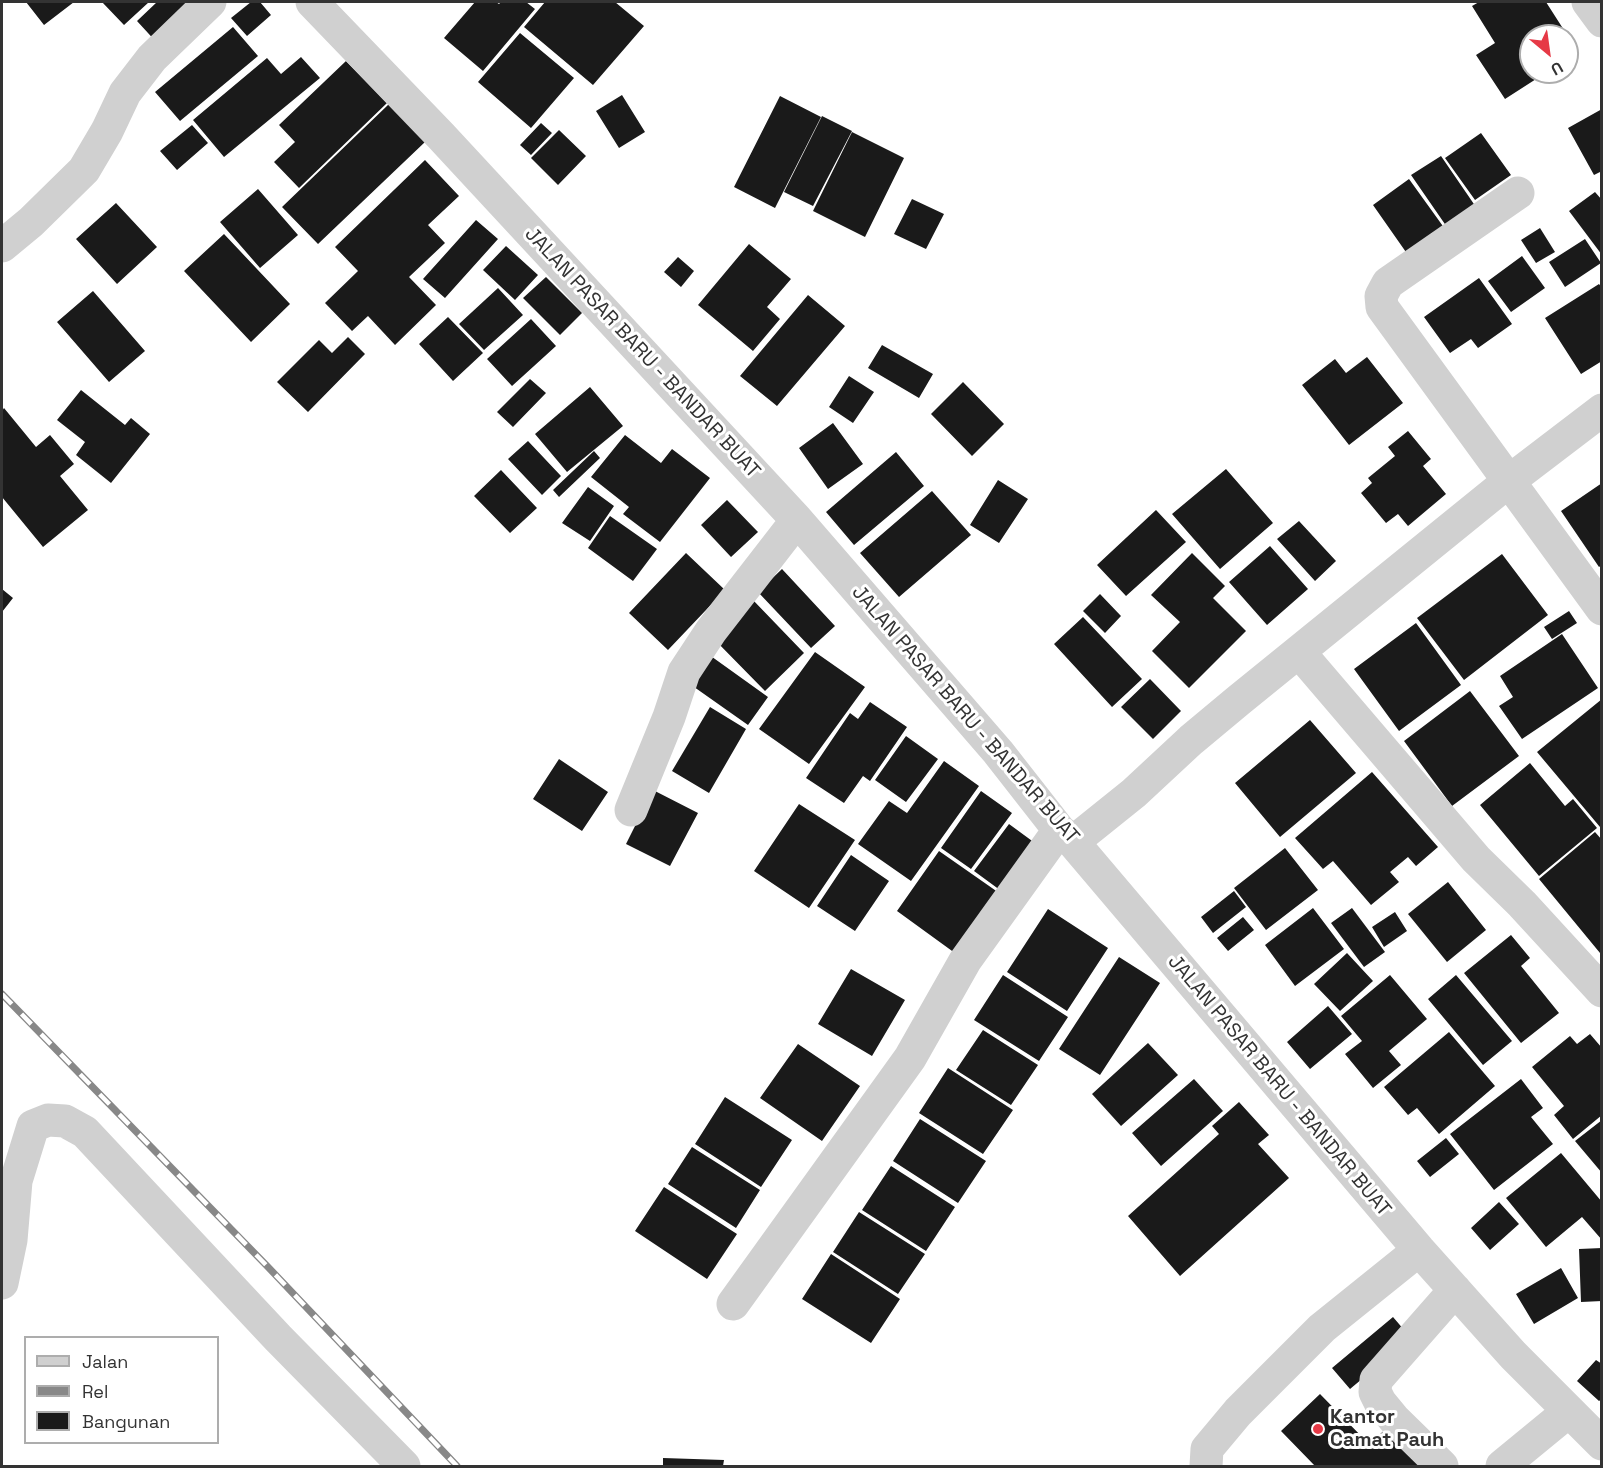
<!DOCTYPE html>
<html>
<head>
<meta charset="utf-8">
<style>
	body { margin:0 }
	#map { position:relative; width:1603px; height:1468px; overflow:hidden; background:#fff; font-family:"Space Grotesk",sans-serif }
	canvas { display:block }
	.frame { position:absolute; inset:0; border:3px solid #333; pointer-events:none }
	.legend { position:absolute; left:24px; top:1336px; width:195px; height:108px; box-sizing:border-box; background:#fff; border:2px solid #adadad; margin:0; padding:8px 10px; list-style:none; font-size:18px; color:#333 }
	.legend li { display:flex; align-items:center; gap:12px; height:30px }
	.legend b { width:30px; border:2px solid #adadad }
	.north { position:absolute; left:1519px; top:24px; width:60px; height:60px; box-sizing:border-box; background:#fff; border:2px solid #adadad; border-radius:50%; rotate:151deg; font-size:16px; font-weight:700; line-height:24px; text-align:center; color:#333 }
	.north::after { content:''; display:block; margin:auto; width:21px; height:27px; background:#e63946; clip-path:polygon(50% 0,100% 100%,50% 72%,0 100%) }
</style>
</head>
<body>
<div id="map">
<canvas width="1603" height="1468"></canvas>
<div class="frame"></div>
<ul class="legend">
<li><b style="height:8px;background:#d0d0d0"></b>Jalan</li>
<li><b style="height:8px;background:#888"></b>Rel</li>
<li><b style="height:16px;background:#1a1a1a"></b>Bangunan</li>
</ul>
<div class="north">U</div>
</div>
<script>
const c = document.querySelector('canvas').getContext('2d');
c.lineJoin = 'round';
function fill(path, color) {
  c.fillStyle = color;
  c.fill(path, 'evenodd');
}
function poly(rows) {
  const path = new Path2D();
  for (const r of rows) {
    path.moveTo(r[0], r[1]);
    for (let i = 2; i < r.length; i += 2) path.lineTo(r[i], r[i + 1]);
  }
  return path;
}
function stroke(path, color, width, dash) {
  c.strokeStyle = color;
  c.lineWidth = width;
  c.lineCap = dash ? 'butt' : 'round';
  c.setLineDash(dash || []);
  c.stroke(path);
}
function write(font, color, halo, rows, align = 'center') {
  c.font = font + ' "Space Grotesk",sans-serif';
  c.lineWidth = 6;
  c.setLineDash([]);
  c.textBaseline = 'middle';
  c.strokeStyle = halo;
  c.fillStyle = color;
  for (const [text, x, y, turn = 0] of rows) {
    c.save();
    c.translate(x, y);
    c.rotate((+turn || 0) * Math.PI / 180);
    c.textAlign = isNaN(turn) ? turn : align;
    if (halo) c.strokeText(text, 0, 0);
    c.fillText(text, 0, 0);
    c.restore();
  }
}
const building = poly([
	[26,2,74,2,44,25],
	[102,2,149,2,124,25],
	[157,2,206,2,159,45,137,21],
	[251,2,260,2,271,15,247,36,231,18],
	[475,2,496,2,499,4,501,2,526,2,535,9,483,71,444,38],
	[545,2,615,2,644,26,593,85,524,27],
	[1479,2,1546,2,1578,52,1567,59,1567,36,1531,36,1531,72,1547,72,1505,99,1476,55,1495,43,1472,6],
	[233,27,258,56,180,121,155,92],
	[520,33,574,78,531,128,478,82],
	[301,57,320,78,224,157,193,120,267,58,281,74],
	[346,61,387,103,299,188,274,162,295,142,279,125],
	[622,95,645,132,619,148,596,111],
	[780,96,821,117,775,208,734,187],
	[389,104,425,142,318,244,282,207],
	[1602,109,1602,171,1594,175,1568,128],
	[822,116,852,131,813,206,784,192],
	[541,123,552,133,531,155,520,145],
	[192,125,208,143,177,170,160,151],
	[559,130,586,156,558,185,531,158],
	[852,132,904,158,865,237,813,211],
	[1481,133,1511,175,1475,200,1445,158],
	[1441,156,1478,210,1449,230,1411,175],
	[425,160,459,196,428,225,445,243,409,277,436,305,395,345,368,316,352,331,325,303,358,271,335,247],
	[1409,179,1445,229,1408,255,1373,205],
	[258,189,298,235,260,268,220,222],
	[1595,192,1602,200,1602,255,1569,211],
	[912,199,944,214,926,249,894,234],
	[116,203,157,247,117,284,76,239],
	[476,220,498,239,445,298,423,279],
	[1540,228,1555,252,1536,263,1521,240],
	[224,234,290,304,251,342,184,271],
	[1585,239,1601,263,1565,287,1549,262],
	[749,244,791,279,767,307,780,319,753,351,698,305],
	[506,246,538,275,515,300,483,270],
	[1522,256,1545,288,1511,312,1488,281],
	[678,257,694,271,681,287,664,272],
	[546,277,582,313,560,335,523,298],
	[1479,278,1512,324,1478,348,1471,339,1450,353,1424,317],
	[1599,284,1602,288,1602,361,1581,374,1545,318],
	[498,288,523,315,484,350,459,324],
	[93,291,145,351,109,382,57,322],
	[808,295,845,326,777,406,740,376],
	[448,317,483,353,453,381,419,344],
	[531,319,556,346,512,386,487,359],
	[348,337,365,354,308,412,277,382,319,340,332,353],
	[882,345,933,374,919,398,868,368],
	[1367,357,1403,403,1349,445,1302,385,1335,359,1346,373],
	[849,376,874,392,853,423,829,407],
	[530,379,546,393,513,427,497,412],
	[963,382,1004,424,972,456,931,414],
	[590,387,623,426,567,472,535,434],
	[81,390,125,425,131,418,150,434,111,483,76,455,85,442,57,420],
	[4,408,36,447,50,435,74,464,60,476,88,510,43,547,2,497,2,411],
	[833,423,863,464,828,489,799,448],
	[1408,431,1431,459,1423,466,1446,494,1408,526,1398,514,1386,523,1361,493,1372,483,1368,478,1395,456,1388,447],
	[625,435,661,463,672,449,710,478,660,542,623,514,629,507,591,477],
	[528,441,561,476,542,495,508,459],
	[594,451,600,458,559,497,553,490],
	[896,452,924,486,854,545,826,512],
	[1226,469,1273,523,1220,569,1172,514],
	[501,470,537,508,510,533,474,496],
	[998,480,1028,499,999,543,970,525],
	[1602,483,1602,565,1599,567,1561,511],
	[588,487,614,506,590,541,562,523],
	[932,491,971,535,899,597,860,553],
	[727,500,758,532,731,557,701,525],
	[1156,510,1186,542,1126,596,1097,565],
	[610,516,657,549,633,581,588,548],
	[1299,521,1336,561,1315,581,1277,539],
	[1270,546,1308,589,1267,625,1229,582],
	[686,553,725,590,668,650,629,613],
	[1192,553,1225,586,1213,598,1246,631,1189,688,1152,651,1180,622,1151,595],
	[1502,554,1548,615,1464,680,1417,618],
	[782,569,835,626,811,648,758,592],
	[2,589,13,598,2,612],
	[1100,594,1121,616,1105,633,1083,611],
	[752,599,804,653,765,691,712,637],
	[1569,611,1577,623,1552,639,1544,627],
	[1083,617,1142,679,1112,707,1054,644],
	[1416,623,1461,685,1399,731,1354,669],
	[1562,634,1598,688,1522,739,1499,706,1513,697,1500,676],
	[815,652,865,687,809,764,759,729],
	[708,654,768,697,748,725,687,682],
	[1150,679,1181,711,1153,739,1121,707],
	[1470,691,1519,756,1452,806,1404,741],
	[1602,699,1602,825,1600,827,1537,752],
	[870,702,907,727,870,781,863,776,844,803,806,778,850,713,858,719],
	[710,707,746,729,709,793,672,771],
	[1310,720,1356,773,1280,837,1235,783],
	[906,736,938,759,906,802,875,780],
	[559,759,608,792,582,831,533,799],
	[944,761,979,786,911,881,858,844,889,801,907,813],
	[1530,763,1565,806,1573,799,1597,828,1539,876,1480,805],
	[1372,772,1438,847,1416,866,1408,857,1390,872,1399,882,1371,905,1333,861,1323,869,1295,838],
	[653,790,698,813,670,866,626,844],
	[981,791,1012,813,971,869,941,848],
	[799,804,855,840,809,908,754,871],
	[1009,824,1039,846,1004,893,974,871],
	[1595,832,1602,840,1602,951,1600,953,1539,879],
	[1285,848,1318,890,1266,930,1234,888],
	[939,851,1002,895,959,956,897,911],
	[851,855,889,881,855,931,817,906],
	[1448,882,1486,930,1447,962,1408,914],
	[1234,891,1246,907,1213,933,1201,917],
	[1313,908,1344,949,1295,986,1265,945],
	[1352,908,1385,952,1364,967,1331,923],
	[1048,909,1108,948,1067,1011,1007,972],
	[1395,912,1407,931,1384,947,1372,927],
	[1243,917,1254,930,1228,951,1217,938],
	[1511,935,1530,958,1521,966,1559,1013,1521,1043,1464,973],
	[1347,953,1373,981,1340,1011,1314,984],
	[1119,957,1160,983,1100,1075,1059,1049],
	[851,969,905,1000,872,1056,818,1024],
	[1003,975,1068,1017,1039,1061,974,1020],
	[1390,975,1427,1019,1389,1051,1401,1065,1373,1088,1345,1054,1362,1041,1341,1016],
	[1456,975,1512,1041,1483,1065,1428,999],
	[1328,1006,1352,1034,1310,1069,1287,1042],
	[983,1030,1038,1065,1011,1105,956,1070],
	[1449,1032,1495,1086,1439,1134,1417,1108,1408,1115,1384,1087],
	[1590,1034,1602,1048,1602,1115,1573,1139,1554,1115,1564,1106,1532,1067,1570,1036,1577,1044],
	[1148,1043,1178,1075,1121,1126,1092,1094],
	[798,1044,860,1086,822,1141,760,1098],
	[948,1068,1013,1110,983,1154,919,1113],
	[1194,1079,1223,1111,1161,1166,1132,1133],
	[1521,1079,1543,1108,1531,1117,1553,1144,1494,1190,1450,1134],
	[725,1097,792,1140,761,1187,695,1144],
	[1239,1102,1269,1135,1258,1144,1289,1178,1180,1276,1128,1216,1219,1134,1212,1126],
	[920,1119,986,1161,958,1203,893,1161],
	[1602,1120,1602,1173,1575,1141],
	[1446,1138,1459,1154,1430,1177,1417,1161],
	[692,1147,760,1190,736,1228,668,1184],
	[1561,1153,1602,1202,1602,1240,1582,1217,1546,1247,1506,1198],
	[891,1166,955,1207,926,1251,862,1210],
	[664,1187,737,1234,707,1279,635,1231],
	[1499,1202,1519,1224,1490,1250,1471,1228],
	[859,1212,925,1254,898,1294,833,1252],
	[1602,1248,1602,1301,1581,1302,1579,1249],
	[831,1254,900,1299,871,1343,802,1299],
	[1561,1268,1578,1298,1534,1324,1516,1294],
	[1393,1317,1411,1338,1350,1389,1332,1368],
	[1596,1360,1602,1364,1602,1399,1599,1401,1577,1381],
	[1320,1394,1369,1444,1388,1427,1427,1466,1315,1466,1281,1431],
	[663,1458,724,1460,723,1466,663,1466]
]);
const minor = poly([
	[312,2,441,136,797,520,998,752,1059,830,1073,842,1419,1250,1513,1355,1602,1444],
	[1588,2,1602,21],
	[1518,193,1388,283,1381,296,1382,307,1602,609],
	[2,246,31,222,84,170,107,131,125,93,152,58,210,2],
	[1299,652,1476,859,1522,904,1602,991],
	[631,810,669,717,684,672,711,631,797,520],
	[1073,842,1134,793,1191,740,1239,700,1509,481,1602,410],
	[2,1283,11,1240,16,1181,33,1126,48,1120,65,1121,85,1132,278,1338,404,1466],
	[733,1304,910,1058,965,961,1059,830],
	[1206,1466,1207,1449,1238,1412,1322,1328,1419,1250],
	[1442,1466,1394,1419,1380,1402,1375,1392,1376,1380,1455,1290],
	[1502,1466,1569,1411]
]);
const rail = poly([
	[2,994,268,1267,457,1466]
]);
const markers = [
	[1318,1429,6,"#e63946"]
];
const streetNames = [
	["JALAN PASAR BARU - BANDAR BUAT",642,353,47],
	["JALAN PASAR BARU - BANDAR BUAT",965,715,49],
	["JALAN PASAR BARU - BANDAR BUAT",1279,1086,50]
];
const poiNames = [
	["Kantor",1330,1418],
	["Camat Pauh",1330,1441]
];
fill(building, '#1a1a1a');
stroke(minor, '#d0d0d0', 33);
stroke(rail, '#888', 7);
stroke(rail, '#fff', 4.5, [14]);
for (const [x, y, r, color] of markers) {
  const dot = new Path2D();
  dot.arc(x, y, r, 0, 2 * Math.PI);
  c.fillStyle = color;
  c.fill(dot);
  stroke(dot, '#fff', 2);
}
write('20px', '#333', '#fff', streetNames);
write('bold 20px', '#333', '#fff', poiNames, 'left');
</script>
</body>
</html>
